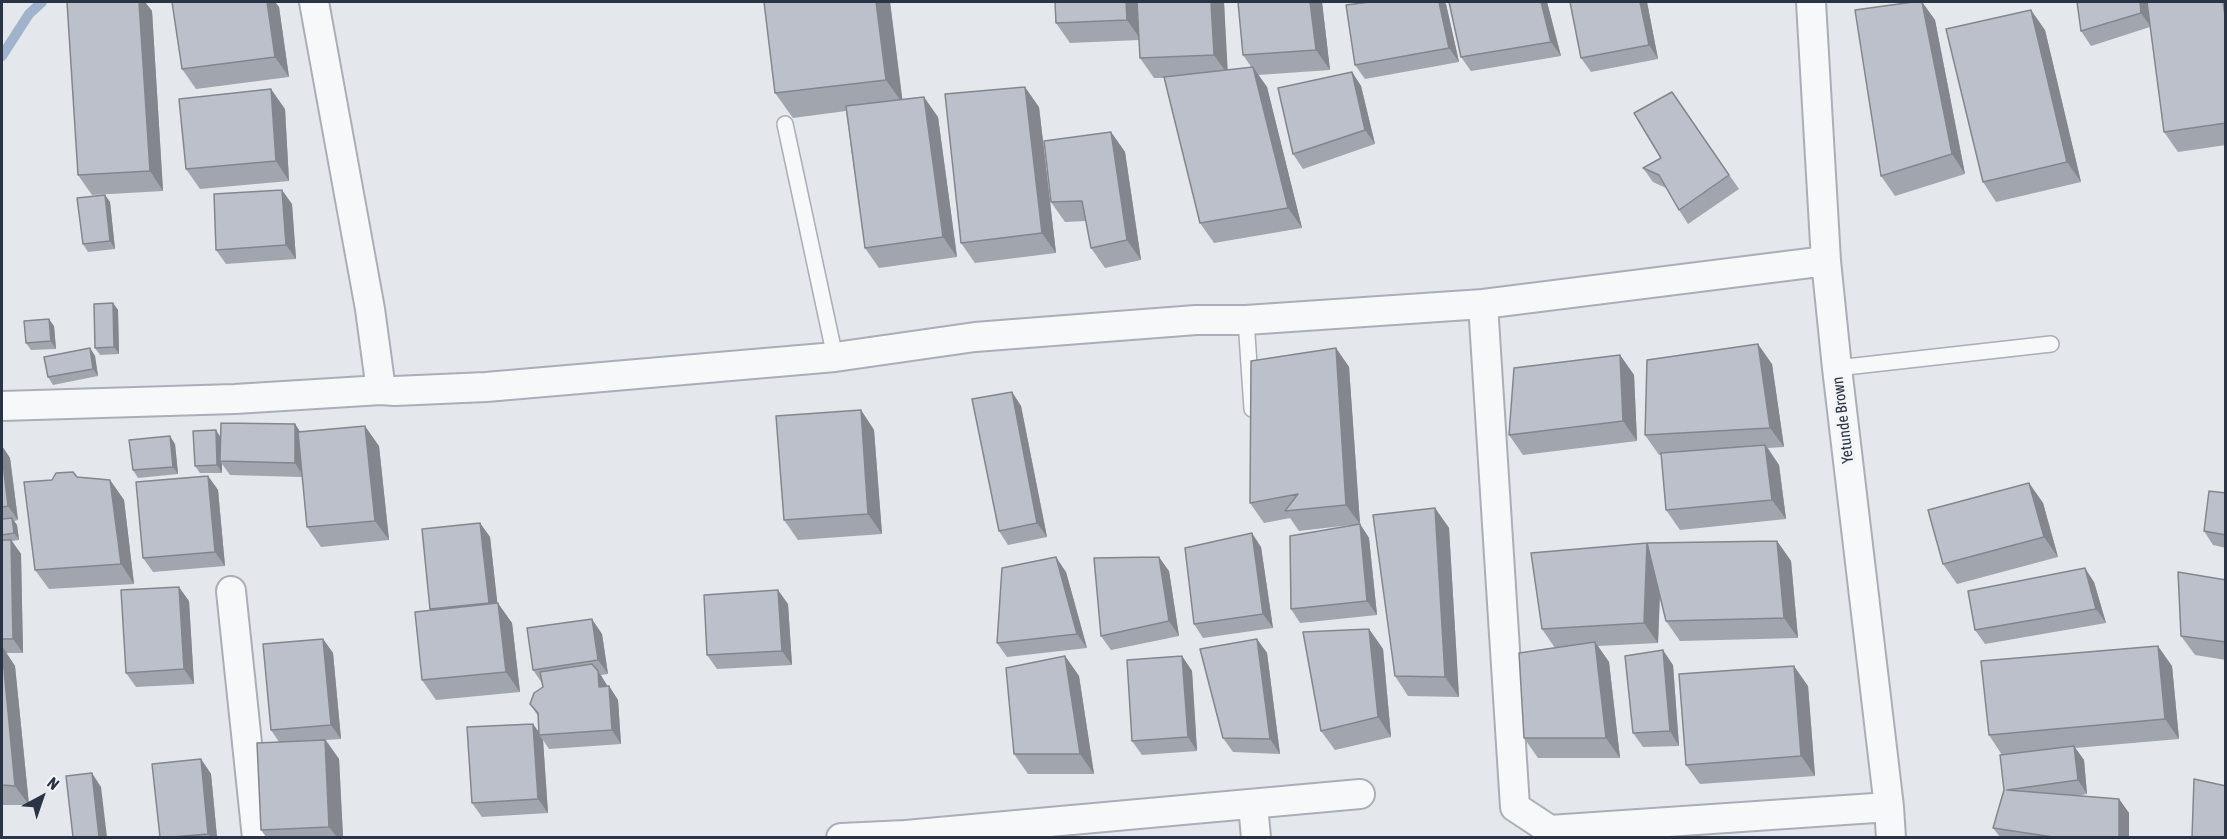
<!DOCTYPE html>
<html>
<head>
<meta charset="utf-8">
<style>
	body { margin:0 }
	#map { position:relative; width:2227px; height:839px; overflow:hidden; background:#e4e7ec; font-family:"Asap Condensed",sans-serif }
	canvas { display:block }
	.frame { position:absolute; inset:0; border:3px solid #2b3445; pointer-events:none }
	.north { position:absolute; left:12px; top:767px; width:60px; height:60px; -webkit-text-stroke:4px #f4f6f9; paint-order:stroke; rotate:40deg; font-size:16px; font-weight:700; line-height:24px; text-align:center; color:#2b3445 }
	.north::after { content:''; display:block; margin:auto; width:21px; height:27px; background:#2b3445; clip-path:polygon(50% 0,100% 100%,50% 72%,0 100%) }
</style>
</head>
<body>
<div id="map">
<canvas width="2227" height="839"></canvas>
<div class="frame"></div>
<div class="north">N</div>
</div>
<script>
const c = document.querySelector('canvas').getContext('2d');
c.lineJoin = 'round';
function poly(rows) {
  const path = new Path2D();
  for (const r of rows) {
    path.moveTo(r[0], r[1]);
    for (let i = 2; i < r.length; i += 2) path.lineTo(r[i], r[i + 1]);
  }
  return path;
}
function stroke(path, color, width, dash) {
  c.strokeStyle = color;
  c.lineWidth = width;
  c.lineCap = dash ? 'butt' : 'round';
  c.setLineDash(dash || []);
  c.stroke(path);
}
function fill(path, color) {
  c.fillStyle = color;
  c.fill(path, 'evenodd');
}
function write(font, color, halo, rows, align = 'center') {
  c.font = font + ' "Asap Condensed",sans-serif';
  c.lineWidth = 5;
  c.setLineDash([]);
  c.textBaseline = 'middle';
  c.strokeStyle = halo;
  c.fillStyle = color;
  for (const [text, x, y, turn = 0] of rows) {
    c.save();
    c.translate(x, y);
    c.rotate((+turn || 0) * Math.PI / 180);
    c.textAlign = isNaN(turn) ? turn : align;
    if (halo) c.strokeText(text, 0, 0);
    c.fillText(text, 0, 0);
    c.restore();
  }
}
const stream = poly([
	[2,56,29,14,42,2]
]);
const service = poly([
	[785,124,835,357],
	[1246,320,1252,409],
	[1837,368,2051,344]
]);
const minor = poly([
	[314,2,370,309,381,390],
	[1811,2,1826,261,1837,368,1889,807,1891,838],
	[1483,304,1515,807,1550,830,1889,807],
	[2,406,235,399,381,390,395,391,486,387,835,357,975,337,1196,320,1246,320,1483,304,1826,261],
	[231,591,257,838],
	[1253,804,1256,838],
	[906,835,1360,794],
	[841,838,906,835,906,838]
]);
const wall = poly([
	[67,2,145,2,152,11,163,191,92,195,78,175],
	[172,2,275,2,279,7,289,77,196,89,182,69],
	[764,2,890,2,902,99,938,117,957,257,879,268,865,248,846,111,793,118,775,93],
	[1224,2,1227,70,1252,68,1243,55,1322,2,1330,70,1258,75,1267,87,1302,228,1214,243,1200,223,1164,78,1154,78,1140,58,1139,40,1070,43,1056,23],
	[1369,2,1444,2,1446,4,1459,62,1365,79,1355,65],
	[1547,2,1561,56,1471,71,1461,57],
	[1570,2,1647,2,1658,59,1591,72,1581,58],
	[1913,2,1922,2,1935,20,1965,174,1895,196,1881,176],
	[2077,2,2226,2,2226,145,2178,152,2164,132,2150,27,2091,46,2081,31],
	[2045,30,2081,182,1996,202,1983,182],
	[1352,72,1361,86,1375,144,1303,169,1293,154],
	[1672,92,1739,189,1688,224,1679,210,1666,188,1653,182,1643,168,1661,158],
	[1039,107,1056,253,975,263,961,243],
	[285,109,289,181,200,189,186,169],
	[1111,132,1125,152,1141,260,1105,268,1091,248,1086,221,1065,222,1051,202],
	[105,195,110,202,115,249,88,252,83,244],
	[292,204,296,259,226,264,216,250],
	[113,303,118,310,119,354,100,355,95,348],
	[54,326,56,349,31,350,26,343],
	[90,348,95,356,98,376,53,385,48,377],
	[1336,348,1349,367,1360,524,1369,538,1377,615,1300,623,1291,609,1351,525,1299,531,1290,518,1264,523,1250,503],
	[1620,355,1634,375,1637,441,1523,455,1509,435],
	[1772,364,1784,447,1768,448,1779,465,1786,519,1680,530,1666,510,1662,455,1659,455,1645,435],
	[1012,392,1021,406,1047,537,1008,545,999,531],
	[861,410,874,430,882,534,798,540,784,520],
	[295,424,300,432,379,446,389,540,321,547,307,527,302,477,230,475,222,464,222,473,200,473,195,466,220,437],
	[175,444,178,474,138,478,133,470],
	[2,446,10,458,18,520,14,521,17,525,19,540,12,541,21,554,23,653,6,653,15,666,29,805,2,805],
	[208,476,218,490,225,566,153,572,143,558],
	[77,477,110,480,124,500,134,584,49,589,35,570,52,480],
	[2029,483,2043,503,2058,557,1957,584,1943,564],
	[2226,493,2226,548,2213,545,2204,531],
	[1435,508,1449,528,1459,697,1408,696,1395,676],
	[480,523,490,537,497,604,512,623,520,692,436,700,422,680,431,611,430,609],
	[1777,541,1791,561,1798,638,1680,641,1666,621,1660,596,1658,643,1598,646,1609,662,1620,758,1538,758,1524,738,1519,653,1555,648,1542,629,1531,553,1647,543],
	[1261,547,1273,628,1203,638,1194,624],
	[1169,571,1179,636,1111,650,1101,636],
	[1066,572,1087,648,1007,657,997,643],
	[2226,580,2226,660,2195,655,2181,636],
	[2094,582,2106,623,1985,644,1975,630],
	[189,601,194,684,136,687,126,673],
	[788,604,792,665,717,669,707,655],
	[1369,629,1383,649,1391,737,1335,750,1321,731],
	[602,634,608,674,601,675,607,686,609,686,618,700,621,744,549,749,543,740,548,813,482,817,472,803,533,724,539,733,538,716,530,704,543,687,542,683,533,670],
	[323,639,333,653,341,739,326,740,339,759,343,837,266,837,261,830,279,742,271,730],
	[1257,639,1267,653,1280,754,1233,752,1223,738],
	[1065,656,1079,676,1094,774,1028,774,1014,754],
	[1182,656,1192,671,1197,751,1142,755,1132,741],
	[1673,665,1679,746,1643,747,1633,733],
	[2172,666,2179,739,2075,748,2084,760,2087,794,2077,796,2119,799,2129,813,2129,837,2000,837,1993,828,2004,790,2002,755,1989,735],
	[1808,686,1815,776,1700,784,1686,765],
	[201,759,211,774,217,837,160,837]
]);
const shadedWall = poly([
	[139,2,145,2,152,11,163,191,150,171],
	[267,2,275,2,279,7,289,77,275,57],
	[876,2,890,2,903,104,886,80],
	[1126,2,1138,2,1141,40,1127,20],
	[1211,2,1224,2,1228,75,1214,55],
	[1310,2,1322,2,1330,70,1316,50],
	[1439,2,1444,2,1446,4,1459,62,1449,48],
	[1541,2,1547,2,1561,56,1551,42],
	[1640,2,1647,2,1658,59,1649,45],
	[1922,2,1935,20,1965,174,1952,154],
	[2140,2,2148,2,2151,27,2141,13],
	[2223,2,2226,2,2226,23],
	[2031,10,2045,30,2081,182,2067,162],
	[1253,67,1267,87,1302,228,1288,208],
	[1352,72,1361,86,1375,144,1365,130],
	[1025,87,1039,107,1056,253,1042,233],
	[271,89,285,109,289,181,276,161],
	[924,97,938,117,957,257,943,237],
	[1111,132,1125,152,1141,260,1127,240],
	[282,190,292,204,296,259,286,245],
	[105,195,110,202,115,249,110,241],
	[113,303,118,310,119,354,114,347],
	[49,319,54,326,56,349,51,341],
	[1758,344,1772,364,1784,447,1770,428],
	[90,348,95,356,98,376,93,369],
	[1336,348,1349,367,1360,524,1369,538,1377,615,1367,601,1360,524,1346,505],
	[1620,355,1634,375,1637,441,1623,421],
	[1012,392,1021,406,1047,537,1037,523],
	[861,410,874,430,882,534,868,514],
	[295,424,305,439,304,477,295,463],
	[365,426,379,446,389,540,375,521],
	[216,430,221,438,220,461,222,464,222,473,217,465],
	[170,436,175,444,178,474,173,467],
	[1765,445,1779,465,1786,519,1772,500],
	[2,446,10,458,18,520,8,506,2,455],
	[208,476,218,490,225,566,215,552],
	[110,480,124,500,134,584,121,564],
	[2029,483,2043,503,2058,557,2044,537],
	[1435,508,1449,528,1459,697,1445,677],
	[12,518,17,525,19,540,14,533],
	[480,523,490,537,499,617,489,603],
	[1252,533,1261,547,1273,628,1263,614],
	[11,540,21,554,23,653,13,639],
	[1777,541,1791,561,1798,638,1784,618],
	[1647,543,1661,563,1658,643,1644,623],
	[1056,557,1066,572,1087,648,1077,634],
	[1159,557,1169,571,1179,636,1169,621],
	[2085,568,2094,582,2106,623,2096,609],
	[179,587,189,601,194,684,184,669],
	[778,590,788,604,792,665,782,651],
	[498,603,512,623,520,692,506,672],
	[592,619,602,634,608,674,598,660],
	[1369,629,1383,649,1391,737,1378,717],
	[323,639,333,653,341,739,331,725],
	[1257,639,1267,653,1280,754,1270,739],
	[1595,642,1609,662,1620,758,1606,738],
	[2,646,15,666,29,805,15,786],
	[2158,646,2172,666,2179,739,2165,719],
	[1663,650,1673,665,1679,746,1670,731],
	[1065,656,1079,676,1094,774,1080,754],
	[1182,656,1192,671,1197,751,1188,737],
	[1794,666,1808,686,1815,776,1801,756],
	[598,671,607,685,608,701,599,687],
	[609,686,618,700,621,744,612,730],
	[533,724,541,735,539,735,543,740,548,813,538,799],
	[325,740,339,759,343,837,337,837,329,827],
	[2074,746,2084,760,2087,794,2078,780],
	[201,759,211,774,217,837,210,837,208,834],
	[92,773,101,787,107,837,99,837],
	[2119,799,2129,813,2129,837,2119,837]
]);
const building = poly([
	[67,2,139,2,150,171,78,175,67,2],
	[172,2,267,2,275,57,182,69,172,2],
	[764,2,876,2,886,80,775,93,764,2],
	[1055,2,1126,2,1127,20,1056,23,1055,2],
	[1137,2,1211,2,1214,55,1140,58,1137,2],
	[1238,2,1310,2,1316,50,1243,55,1238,2],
	[1369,2,1439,2,1449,48,1355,65,1346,5,1369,2],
	[1449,2,1541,2,1551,42,1461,57,1449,2],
	[1570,2,1640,2,1649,45,1581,58,1570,2],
	[1913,2,1922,2,1952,154,1881,176,1855,10,1913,2],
	[2077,2,2140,2,2141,13,2081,31,2077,2],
	[2147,2,2223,2,2226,23,2226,123,2164,132,2147,2],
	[2031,10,2067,162,1983,182,1946,29,2031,10],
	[1253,67,1288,208,1200,223,1164,77,1253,67],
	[1352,72,1365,130,1293,154,1278,88,1352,72],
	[1025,87,1042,233,961,243,945,94,1025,87],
	[271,89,276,161,186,169,179,99,271,89],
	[1672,92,1729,175,1679,210,1659,175,1643,168,1661,158,1634,113,1672,92],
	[924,97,943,237,865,248,846,106,924,97],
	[1111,132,1127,240,1091,248,1082,201,1051,202,1044,141,1111,132],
	[282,190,286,245,216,250,214,194,282,190],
	[105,195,110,241,83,244,77,198,105,195],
	[113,303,114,347,95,348,94,304,113,303],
	[49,319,51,341,26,343,24,321,49,319],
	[1758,344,1770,428,1645,435,1647,360,1758,344],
	[90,348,93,369,48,377,44,357,90,348],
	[1336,348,1346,505,1285,511,1298,494,1250,503,1251,361,1336,348],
	[1620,355,1623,421,1509,435,1514,368,1620,355],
	[1012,392,1037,523,999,531,972,399,1012,392],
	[861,410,868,514,784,520,776,416,861,410],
	[221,423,295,424,295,463,220,461,221,423],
	[365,426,375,521,307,527,298,432,365,426],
	[216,430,217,465,195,466,193,431,216,430],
	[170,436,173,467,133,470,129,440,170,436],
	[1765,445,1772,500,1666,510,1661,453,1765,445],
	[2,455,8,506,2,507,2,455],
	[73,472,77,477,110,480,121,564,35,570,24,482,52,480,56,473,73,472],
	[208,476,215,552,143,558,136,482,208,476],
	[2029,483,2044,537,1943,564,1928,510,2029,483],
	[2209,491,2226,493,2226,535,2204,531,2209,491],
	[1435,508,1445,677,1395,676,1373,515,1435,508],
	[12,518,14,533,2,535,2,519,12,518],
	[480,523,489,603,430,609,422,529,480,523],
	[1360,524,1367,601,1291,609,1290,536,1360,524],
	[1252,533,1263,614,1194,624,1185,548,1252,533],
	[2,540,11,540,13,639,2,639,2,540],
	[1777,541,1784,618,1666,621,1647,543,1777,541],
	[1647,543,1644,623,1542,629,1531,553,1647,543],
	[1056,557,1077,634,997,643,1002,568,1056,557],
	[1159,557,1169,621,1101,636,1094,558,1159,557],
	[2085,568,2096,609,1975,630,1968,591,2085,568],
	[2178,572,2226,580,2226,642,2181,636,2178,572],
	[179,587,184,669,126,673,121,590,179,587],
	[778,590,782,651,707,655,704,595,778,590],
	[498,603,506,672,422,680,415,612,498,603],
	[592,619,598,660,533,670,527,628,592,619],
	[1369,629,1378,717,1321,731,1303,632,1369,629],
	[323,639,331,725,271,730,263,644,323,639],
	[1257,639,1270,739,1223,738,1200,649,1257,639],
	[1595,642,1606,738,1524,738,1519,653,1595,642],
	[2158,646,2165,719,1989,735,1981,661,2158,646],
	[2,648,15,786,2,785,2,648],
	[1663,650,1670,731,1633,733,1625,656,1663,650],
	[1065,656,1080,754,1014,754,1006,668,1065,656],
	[1182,656,1188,737,1132,741,1127,660,1182,656],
	[592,664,598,671,599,687,609,686,612,730,539,735,538,713,530,704,534,693,543,687,540,672,592,664],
	[1794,666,1801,756,1686,765,1679,674,1794,666],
	[533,724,538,799,472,803,467,727,533,724],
	[325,740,329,827,261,830,257,743,325,740],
	[2074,746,2078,780,2007,790,2119,799,2119,837,2053,837,1993,828,2004,790,2000,755,2074,746],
	[201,759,208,834,173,837,160,837,152,764,201,759],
	[92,773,99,837,73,837,66,776,92,773],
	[2194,779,2226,786,2226,837,2192,837,2194,779]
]);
const streetNames = [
	["Yetunde Brown",1843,420,-97]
];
stroke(stream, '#9fb4cc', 10);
stroke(service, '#a9aeb7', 18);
stroke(minor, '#a9aeb7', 32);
stroke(service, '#f7f8fa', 15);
stroke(minor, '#f7f8fa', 28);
fill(wall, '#a1a5ae');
fill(shadedWall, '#83868d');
fill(building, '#bbc0ca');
stroke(building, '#83868d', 1.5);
write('16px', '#2b3445', '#f4f6f9', streetNames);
</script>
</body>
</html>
